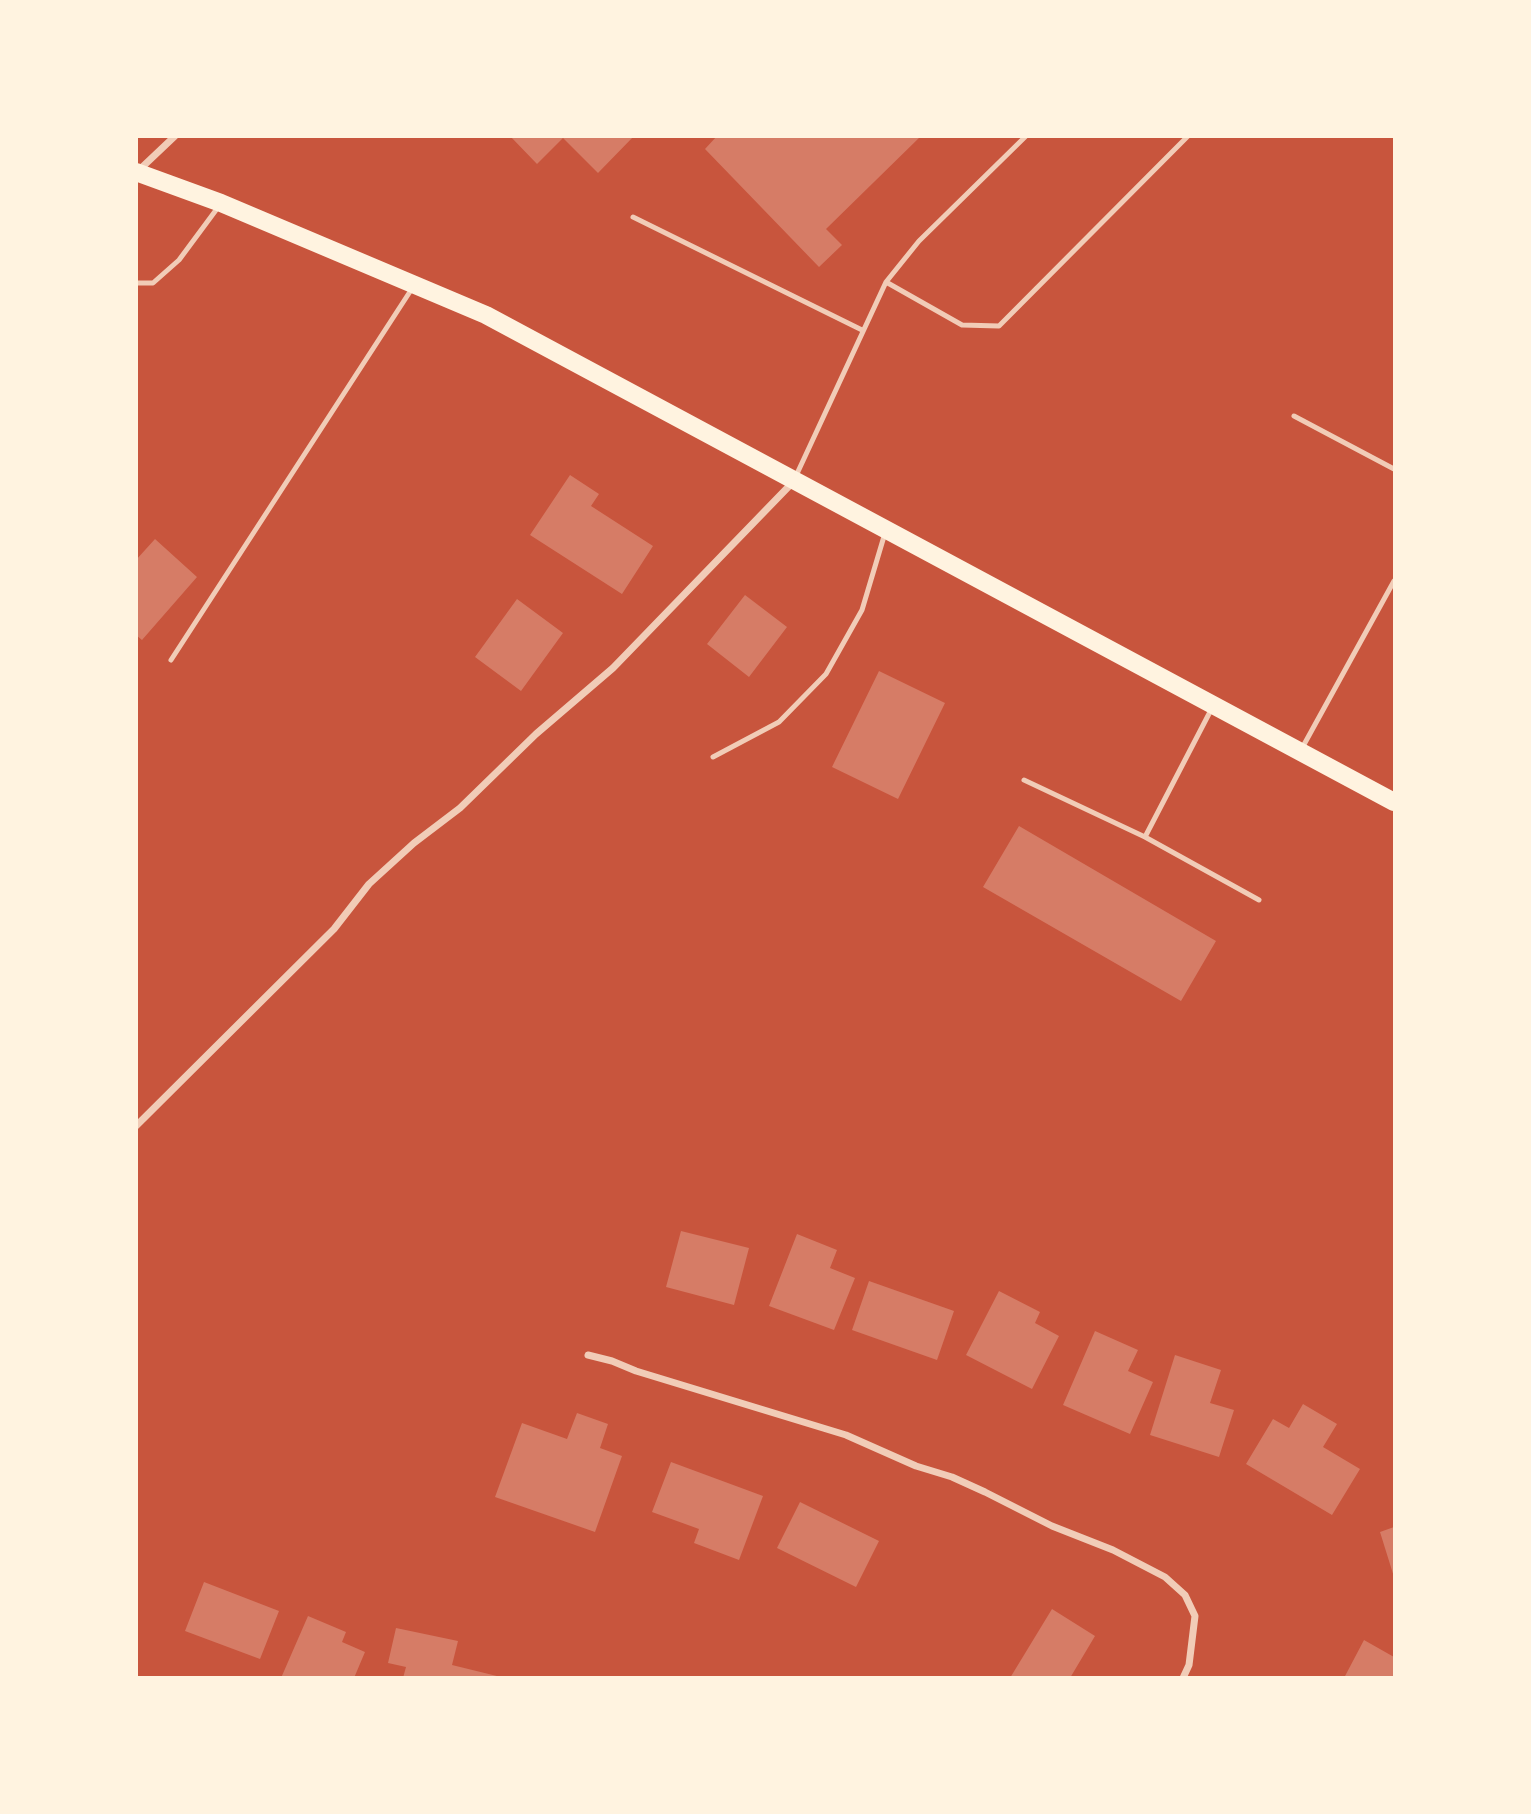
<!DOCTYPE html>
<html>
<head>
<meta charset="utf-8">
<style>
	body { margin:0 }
	#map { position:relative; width:1531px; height:1814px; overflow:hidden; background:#c8553d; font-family:"Fira Sans Condensed",sans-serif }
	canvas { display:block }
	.frame { position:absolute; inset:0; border:138px solid #fff3e0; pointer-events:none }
</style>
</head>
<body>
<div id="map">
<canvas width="1531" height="1814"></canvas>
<div class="frame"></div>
</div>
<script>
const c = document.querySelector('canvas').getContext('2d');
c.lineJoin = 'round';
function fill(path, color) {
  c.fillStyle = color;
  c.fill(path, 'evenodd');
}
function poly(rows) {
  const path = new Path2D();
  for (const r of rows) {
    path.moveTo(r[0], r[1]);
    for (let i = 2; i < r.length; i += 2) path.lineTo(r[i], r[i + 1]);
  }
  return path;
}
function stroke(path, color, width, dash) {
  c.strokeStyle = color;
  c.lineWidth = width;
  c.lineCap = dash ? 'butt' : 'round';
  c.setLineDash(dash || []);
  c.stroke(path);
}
const building = poly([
	[510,136,634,136,598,173,563,138,537,164],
	[717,136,921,136,826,229,842,245,819,267,705,149],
	[570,475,599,494,591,506,653,546,622,594,530,535],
	[155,539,197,577,142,640,136,635,136,560],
	[745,595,787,627,749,677,707,644],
	[517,599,563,633,521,691,475,657],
	[879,671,945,703,898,799,832,767],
	[1019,826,1216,941,1181,1001,983,887],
	[681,1231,749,1248,734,1305,666,1287],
	[797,1234,837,1250,830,1268,855,1278,834,1330,769,1306],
	[869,1281,954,1311,937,1360,852,1330],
	[999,1291,1040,1312,1035,1323,1059,1336,1032,1389,966,1355],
	[1095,1331,1138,1350,1128,1371,1153,1382,1130,1434,1063,1405],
	[1175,1355,1221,1370,1210,1403,1234,1410,1219,1457,1150,1435],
	[1303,1404,1337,1424,1323,1447,1360,1469,1332,1515,1246,1464,1273,1419,1289,1428],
	[577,1413,608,1424,600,1448,622,1456,595,1532,495,1497,522,1423,567,1439],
	[671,1462,763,1496,739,1560,694,1543,699,1529,652,1512],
	[800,1502,879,1541,856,1587,777,1548],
	[1394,1527,1394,1577,1380,1532],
	[204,1582,279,1611,260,1659,185,1631],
	[1052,1609,1095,1636,1070,1678,1010,1678],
	[308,1616,346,1632,342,1642,365,1652,354,1678,281,1678],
	[396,1628,458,1641,452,1665,505,1678,403,1678,406,1667,388,1663],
	[1364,1640,1394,1657,1394,1678,1344,1678]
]);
const service = poly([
	[633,217,862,330],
	[886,282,962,325,999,326,1188,136],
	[136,283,153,283,179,260,219,206],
	[1294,416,1394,469],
	[795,478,886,282,919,241,1026,136],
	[171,660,413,287],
	[1212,708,1145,837,1259,900],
	[1301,750,1394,581],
	[713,757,779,722,826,674,862,610,885,533],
	[1024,780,1145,837]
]);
const minor = poly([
	[137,172,175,136],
	[136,1126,334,929,369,884,414,843,460,808,536,734,613,668,794,481],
	[588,1355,612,1361,636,1371,846,1435,916,1466,952,1477,985,1492,1052,1526,1113,1550,1165,1577,1185,1595,1195,1616,1189,1665,1183,1678]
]);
const primary = poly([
	[136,172,221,203,486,315,1394,802]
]);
fill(building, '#d67c66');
stroke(service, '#f1ccb7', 5);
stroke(minor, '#f1ccb7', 7);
stroke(primary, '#fff3e0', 18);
</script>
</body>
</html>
